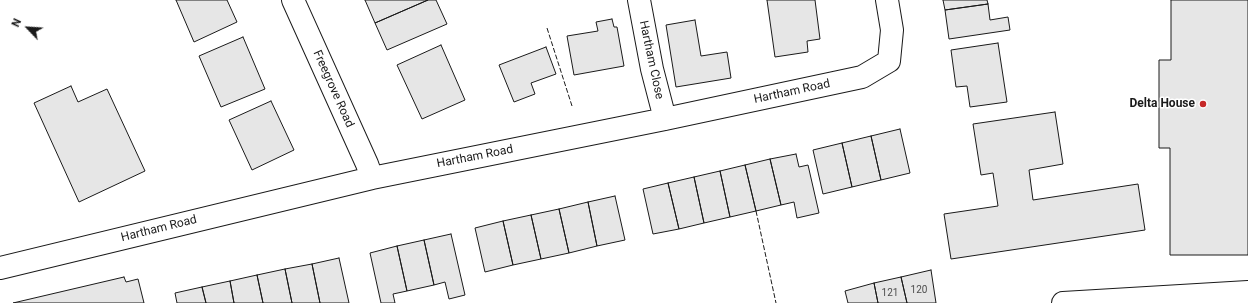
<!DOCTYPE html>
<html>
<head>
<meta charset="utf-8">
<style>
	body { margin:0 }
	#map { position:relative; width:1248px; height:303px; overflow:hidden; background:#fff; font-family:Roboto,sans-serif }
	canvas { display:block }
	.north { position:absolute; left:8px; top:8px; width:40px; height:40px; -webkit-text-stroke:3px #fff; paint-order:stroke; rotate:295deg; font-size:11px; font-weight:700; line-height:16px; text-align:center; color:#1a1a1a }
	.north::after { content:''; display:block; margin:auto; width:14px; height:18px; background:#1a1a1a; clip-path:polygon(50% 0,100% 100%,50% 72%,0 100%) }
</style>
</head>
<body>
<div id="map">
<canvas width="1248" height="303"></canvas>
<div class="north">N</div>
</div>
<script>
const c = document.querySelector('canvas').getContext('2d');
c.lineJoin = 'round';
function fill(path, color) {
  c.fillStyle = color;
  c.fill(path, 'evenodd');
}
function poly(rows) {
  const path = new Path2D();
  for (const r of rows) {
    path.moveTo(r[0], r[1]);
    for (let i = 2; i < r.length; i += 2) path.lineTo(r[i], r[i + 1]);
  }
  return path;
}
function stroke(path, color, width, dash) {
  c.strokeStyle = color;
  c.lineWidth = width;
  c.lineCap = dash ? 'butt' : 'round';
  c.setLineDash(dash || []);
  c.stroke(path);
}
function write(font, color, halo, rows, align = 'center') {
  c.font = font + ' Roboto,sans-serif';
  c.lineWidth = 3;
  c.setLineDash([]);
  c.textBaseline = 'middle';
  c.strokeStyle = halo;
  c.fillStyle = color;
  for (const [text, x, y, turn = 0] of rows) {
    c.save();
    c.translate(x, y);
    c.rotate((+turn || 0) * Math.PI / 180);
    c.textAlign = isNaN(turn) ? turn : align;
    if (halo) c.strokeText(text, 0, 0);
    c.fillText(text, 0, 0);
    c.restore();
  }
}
const building = poly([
	[176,0,227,0,237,22,194,42,176,0],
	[365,0,428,0,375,23,365,0],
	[428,0,436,0,447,24,387,50,375,23,428,0],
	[767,0,815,0,820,39,807,41,808,52,775,57,767,0],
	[943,0,987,0,988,4,945,10,943,0],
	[1171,0,1248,0,1248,255,1170,255,1170,148,1159,148,1159,60,1171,60,1171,0],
	[988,4,990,20,1008,17,1010,30,949,39,945,10,988,4],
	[612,19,614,27,617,27,624,66,574,75,567,36,598,31,596,22,612,19],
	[695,20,701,56,727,52,731,78,676,87,666,25,695,20],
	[243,37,265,89,221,107,199,56,243,37],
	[998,43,1007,102,970,107,967,86,956,87,951,50,998,43],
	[441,45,465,100,422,119,397,65,441,45],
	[546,47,556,74,531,83,535,94,514,102,499,65,546,47],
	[71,86,78,102,107,89,145,171,79,202,34,103,71,86],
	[271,101,294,150,252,170,229,120,271,101],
	[1055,112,1063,164,1029,170,1033,200,1138,184,1145,230,951,259,944,214,998,206,993,173,981,175,973,124,1055,112],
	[900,129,910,173,881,180,871,136,900,129],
	[871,136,881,180,852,187,842,143,871,136],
	[842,143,852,187,823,194,813,150,842,143],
	[796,154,799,167,808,165,819,213,797,218,794,202,781,205,770,159,796,154],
	[770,159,781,205,756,211,745,165,770,159],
	[745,165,756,211,730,217,720,171,745,165],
	[720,171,730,217,704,223,694,177,720,171],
	[694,177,704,223,679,229,668,183,694,177],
	[668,183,679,229,653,234,643,189,668,183],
	[615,196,625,240,597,246,588,202,615,196],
	[588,202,597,246,569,253,559,209,588,202],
	[559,209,569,253,541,259,531,215,559,209],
	[531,215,541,259,513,265,503,221,531,215],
	[503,221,513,265,485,272,475,228,503,221],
	[451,234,465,295,449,299,445,282,434,285,424,240,451,234],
	[424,240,434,285,407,291,397,246,424,240],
	[397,246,407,291,393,294,395,303,381,303,370,253,397,246],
	[339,258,349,303,320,303,312,264,339,258],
	[312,264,320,303,292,303,285,269,312,264],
	[285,269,292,303,263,303,257,275,285,269],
	[931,270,936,303,907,303,901,277,931,270],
	[257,275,263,303,234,303,230,281,257,275],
	[124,277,126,282,138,279,144,303,13,303,124,277],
	[901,277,907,303,878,303,874,283,901,277],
	[230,281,234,303,206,303,202,287,230,281],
	[874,283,878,303,848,303,845,291,874,283],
	[202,287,206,303,177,303,175,293,202,287]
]);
const minor = poly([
	[293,0,367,164,372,178],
	[639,0,652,69,665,119],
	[0,268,372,178,665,119,862,77,889,61,892,30,887,0],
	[1063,303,1248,292]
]);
const fence = poly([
	[547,28,572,106],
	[756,211,776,303]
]);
const markers = [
	[1203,104,4,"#c62828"]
];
const numberNames = [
	["120",919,290],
	["121",890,293]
];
const streetNames = [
	["Hartham Close",651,60,78],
	["Freegrove Road",333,89,66],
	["Hartham Road",792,92,-12],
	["Hartham Road",475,157,-11],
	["Hartham Road",159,229,-14]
];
const poiNames = [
	["Delta House",1195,104]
];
fill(building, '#e6e6e6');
stroke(building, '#1a1a1a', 1);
stroke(minor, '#1a1a1a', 24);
stroke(minor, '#fff', 22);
stroke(fence, '#1a1a1a', 1, [5, 2]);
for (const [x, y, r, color] of markers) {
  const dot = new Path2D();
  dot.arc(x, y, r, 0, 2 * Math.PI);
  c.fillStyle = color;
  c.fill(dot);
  stroke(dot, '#fff', 1.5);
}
write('10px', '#4d4d4d', null, numberNames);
write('12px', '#1a1a1a', '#fff', streetNames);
write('bold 12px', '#1a1a1a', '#fff', poiNames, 'right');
</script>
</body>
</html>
